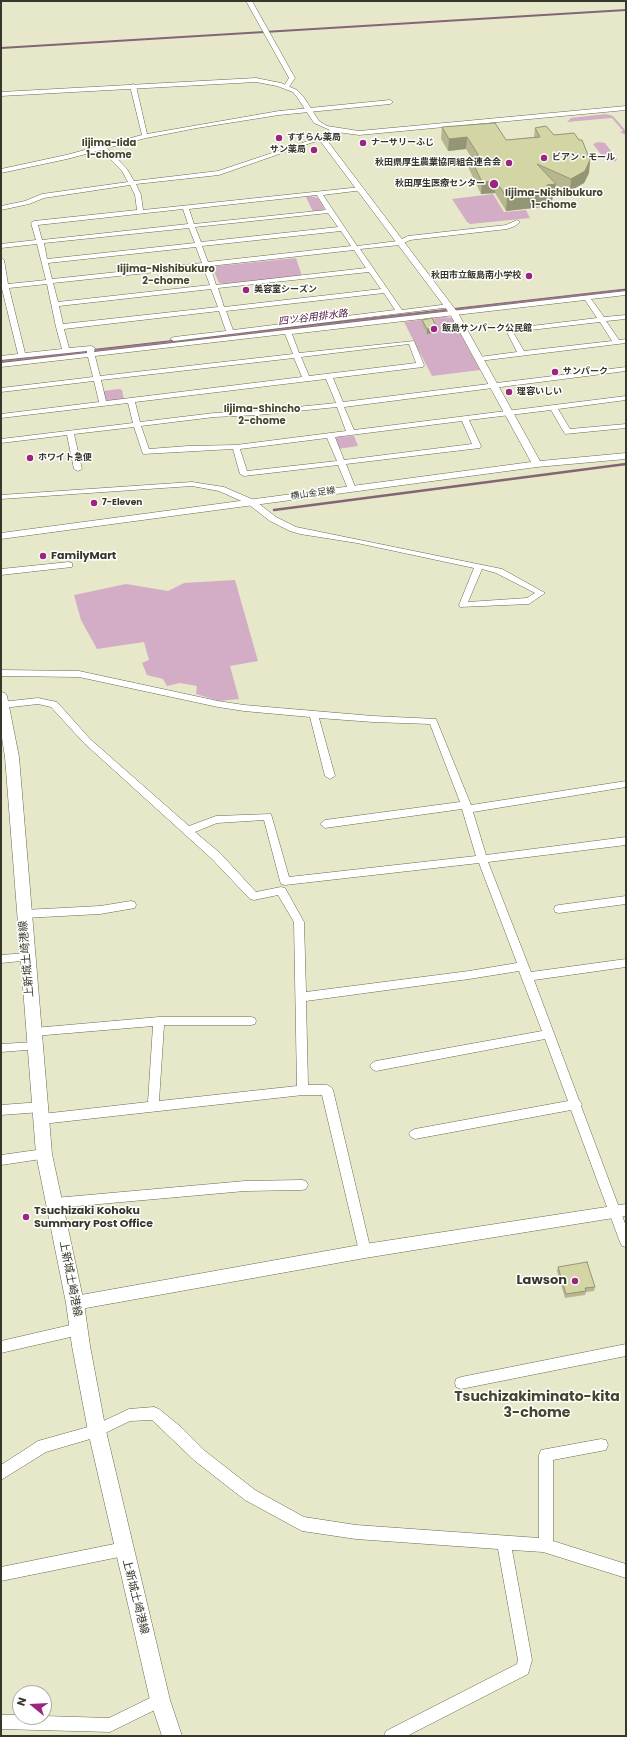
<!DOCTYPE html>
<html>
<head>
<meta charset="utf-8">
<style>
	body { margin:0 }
	#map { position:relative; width:627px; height:1737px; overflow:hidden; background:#e7e8c9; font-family:Poppins,sans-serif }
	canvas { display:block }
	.frame { position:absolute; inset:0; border:2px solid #37372b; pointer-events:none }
	.north { position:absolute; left:12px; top:1685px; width:40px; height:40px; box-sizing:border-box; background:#fff; border:1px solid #afafaa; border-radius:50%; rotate:288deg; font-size:11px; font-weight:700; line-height:16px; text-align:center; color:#37372b }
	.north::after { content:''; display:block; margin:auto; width:14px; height:18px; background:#9b257f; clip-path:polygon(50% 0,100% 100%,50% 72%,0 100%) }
</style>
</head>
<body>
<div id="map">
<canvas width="627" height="1737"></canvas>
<div class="frame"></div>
<div class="north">N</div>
</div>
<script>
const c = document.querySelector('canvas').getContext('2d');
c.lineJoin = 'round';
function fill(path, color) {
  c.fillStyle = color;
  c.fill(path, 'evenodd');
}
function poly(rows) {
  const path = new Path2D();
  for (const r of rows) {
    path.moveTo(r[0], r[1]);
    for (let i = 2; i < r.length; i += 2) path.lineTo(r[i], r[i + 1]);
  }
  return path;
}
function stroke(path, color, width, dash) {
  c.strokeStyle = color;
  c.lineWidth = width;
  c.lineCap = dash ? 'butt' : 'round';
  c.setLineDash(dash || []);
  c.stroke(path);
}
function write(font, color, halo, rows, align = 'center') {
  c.font = font + ' Poppins,"Noto Sans JP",sans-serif';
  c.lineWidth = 3;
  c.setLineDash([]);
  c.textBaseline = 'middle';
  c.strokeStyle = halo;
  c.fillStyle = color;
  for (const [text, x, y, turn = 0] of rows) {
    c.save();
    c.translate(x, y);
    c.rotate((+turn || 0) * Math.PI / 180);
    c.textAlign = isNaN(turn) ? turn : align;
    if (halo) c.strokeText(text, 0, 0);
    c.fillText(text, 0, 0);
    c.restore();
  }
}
const green = poly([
	[606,114,613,116,626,131,626,135,620,132,623,131,612,118,567,122,571,118],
	[598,142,605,143,617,159,616,161,611,162,605,160,593,144],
	[493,194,504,212,526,210,530,218,470,224,467,222,452,199],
	[311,196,318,198,324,208,323,211,313,212,306,197],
	[296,258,302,276,224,284,219,283,213,269,217,266],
	[444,317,452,318,480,370,432,376,404,322],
	[119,389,122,390,124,400,107,402,104,400,103,391],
	[354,436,358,446,338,449,334,440,337,437],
	[235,580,258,661,230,666,239,699,219,701,196,694,197,686,180,683,167,686,163,679,147,675,142,663,149,660,144,642,97,649,81,620,74,595,126,584,168,591,184,583]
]);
const water = poly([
	[626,289,626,292,1,363,1,360,626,289]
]);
const streamFar1 = poly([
	[1,48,626,10]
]);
const stream = poly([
	[274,510,626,464]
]);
const minor = poly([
	[246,1,252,1,295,78,289,87,284,86,289,78,246,1],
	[133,84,136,86,147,134,279,111,390,100,393,102,390,104,279,115,197,128,146,138,107,148,127,169,134,181,218,171,320,137,325,138,219,175,136,184,141,195,143,210,361,187,364,189,363,190,323,195,357,246,398,241,408,236,506,225,517,220,520,222,515,226,507,229,410,240,400,245,360,249,402,310,449,304,451,305,451,307,174,341,170,339,174,337,226,331,219,311,64,329,69,348,91,346,95,348,94,352,626,291,626,295,591,299,604,317,626,315,626,319,606,321,619,340,626,339,626,343,479,361,475,359,479,357,517,352,506,330,507,329,597,318,585,300,292,334,299,353,414,341,424,365,423,367,333,378,343,402,626,367,626,371,344,407,354,430,626,396,626,400,558,409,570,429,626,424,626,428,565,434,551,410,469,420,481,446,480,448,346,464,356,489,352,491,348,489,338,465,244,476,240,474,233,449,143,454,134,427,74,434,82,469,78,471,74,469,67,435,1,443,1,439,133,423,128,403,1,418,1,414,99,402,94,381,1,392,1,388,93,377,88,357,1,367,1,363,87,353,87,351,1,360,1,356,18,354,2,289,1,289,1,258,4,260,8,284,46,280,37,244,1,248,1,244,36,240,31,223,34,221,137,210,135,195,130,185,44,198,29,204,1,210,1,206,25,201,42,194,128,182,122,171,101,150,67,159,1,173,1,169,66,155,142,135,130,86,133,84],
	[317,195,326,210,194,224,189,209,317,195],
	[183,209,188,224,42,240,38,225,183,209],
	[328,213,338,227,201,242,195,227,328,213],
	[189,228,195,243,47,259,44,243,189,228],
	[341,231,351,246,208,262,202,246,341,231],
	[196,247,202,263,52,279,48,263,196,247],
	[354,250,366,268,216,285,210,266,354,250],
	[203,267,210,285,58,302,53,283,203,267],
	[369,272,381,289,224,307,218,288,369,272],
	[47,284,56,327,62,349,25,353,9,288,47,284],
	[211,289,218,307,63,324,59,306,211,289],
	[384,293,395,310,233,330,226,311,384,293],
	[600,322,612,341,524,351,513,332,600,322],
	[285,334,293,354,100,376,95,356,285,334],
	[409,344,416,363,309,376,301,357,409,344],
	[294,358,302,377,106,401,101,380,294,358],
	[326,379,336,403,258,411,214,413,140,422,135,402,326,379],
	[337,407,346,431,236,445,188,446,149,449,141,426,214,417,258,415,337,407],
	[462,421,472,444,344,460,335,437,462,421],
	[327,438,337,461,247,471,240,449,327,438],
	[192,482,224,487,254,500,276,517,296,527,502,569,545,593,529,604,460,607,459,605,474,568,357,543,300,534,290,531,270,521,248,504,219,491,192,486,1,499,1,495,192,482],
	[482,569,496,573,535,593,527,598,468,602,482,569],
	[69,562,72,563,72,567,1,575,1,569,69,562],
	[1,670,79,671,218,701,244,705,373,716,436,719,471,805,626,781,626,787,473,812,486,855,626,837,626,845,488,862,531,972,626,959,626,967,534,980,579,1100,582,1104,581,1106,626,1226,626,1247,622,1246,620,1242,571,1110,415,1139,411,1137,409,1134,411,1131,415,1129,568,1101,545,1039,376,1071,372,1069,370,1066,372,1063,376,1061,542,1031,519,971,469,979,306,1001,308,1085,327,1085,331,1087,333,1090,371,1251,369,1255,365,1256,361,1255,359,1251,322,1095,303,1095,42,1124,38,1122,36,1119,38,1116,42,1114,148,1102,153,1026,34,1036,30,1035,29,1032,30,1029,34,1028,159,1017,251,1017,255,1018,256,1021,255,1024,251,1025,164,1025,159,1101,297,1086,294,922,278,895,254,900,250,899,212,859,84,743,51,707,38,704,3,708,1,708,1,702,38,698,57,702,90,739,189,826,216,816,271,814,289,877,476,856,462,809,325,828,320,824,325,820,460,802,430,724,373,722,319,718,335,776,330,779,325,776,310,717,244,711,218,707,79,677,1,676,1,670],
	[264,820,280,881,281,884,285,885,479,863,517,963,469,971,306,992,304,922,285,888,281,887,256,892,220,853,195,832,217,823,264,820],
	[626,896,626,904,559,913,555,912,554,909,555,906,559,905,626,896],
	[131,901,135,902,136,905,135,908,100,914,24,918,20,917,19,914,20,911,24,910,100,906,131,901],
	[27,953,31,954,32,957,31,960,1,963,1,955,27,953],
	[35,1042,39,1043,40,1046,39,1049,1,1052,1,1044,35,1042],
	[41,1102,45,1104,47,1107,45,1110,41,1112,1,1115,1,1105,41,1102],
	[44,1149,48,1150,50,1154,48,1158,1,1165,1,1155,44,1149],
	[302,1180,306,1181,308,1185,306,1189,302,1190,245,1191,55,1208,51,1207,49,1203,51,1199,55,1198,245,1181,302,1180],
	[79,1323,83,1325,85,1329,83,1333,79,1335,1,1353,1,1341,79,1323],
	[626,1344,626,1356,461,1389,456,1387,455,1383,456,1379,461,1377,626,1344],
	[154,1407,159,1409,181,1427,205,1451,255,1490,304,1517,356,1525,539,1538,539,1455,541,1450,601,1439,606,1440,608,1445,606,1450,553,1460,553,1541,626,1564,626,1578,543,1552,512,1550,532,1660,528,1674,407,1736,384,1736,386,1731,517,1664,518,1660,498,1549,356,1539,302,1531,245,1500,195,1461,152,1420,130,1421,97,1437,46,1452,1,1480,1,1465,38,1441,95,1425,129,1409,154,1407],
	[124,1542,129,1544,131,1549,129,1554,124,1556,1,1581,1,1567,124,1542],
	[160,1693,165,1695,167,1700,165,1705,110,1732,1,1729,1,1715,20,1715,20,1717,44,1716,109,1718,160,1693]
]);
const tertiary = poly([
	[256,78,281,83,297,90,303,96,319,121,327,126,359,131,626,106,626,110,359,135,337,132,326,139,458,313,540,461,626,453,626,459,537,467,1,539,1,533,531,462,450,314,318,138,330,130,314,123,297,97,293,92,277,86,256,82,1,96,1,92,256,78],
	[626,1204,626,1216,365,1258,75,1310,70,1308,68,1303,70,1298,75,1296,365,1244,626,1204]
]);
const secondary = poly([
	[1,692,5,693,7,696,19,757,52,1154,84,1303,90,1346,106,1431,170,1700,182,1736,162,1736,150,1700,88,1431,72,1346,66,1303,36,1154,5,757,1,732,1,692]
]);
const wall = poly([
	[442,127,506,140,534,137,535,128,554,135,590,160,589,173,584,183,570,191,555,185,554,196,553,196,551,206,506,211,495,193,481,194,469,169,470,157,471,157,466,149,448,151,441,139],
	[422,320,436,332,427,334,422,324],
	[558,1267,595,1287,594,1291,586,1292,585,1295,565,1298,557,1271]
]);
const shadedWall = poly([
	[467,137,466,149,448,151,449,139],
	[590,160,589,173,584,183,570,191,571,179],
	[496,181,495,193,481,194,482,182],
	[556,184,554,196,553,196,551,206,506,211,507,198,547,185],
	[437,328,436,332,427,334,427,329]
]);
const building = poly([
	[495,123,506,140,540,137,535,128,546,126,554,135,574,133,579,140,582,140,590,160,585,171,571,179,537,164,556,184,547,185,553,194,507,198,496,181,482,182,470,157,479,156,467,137,449,139,442,127,495,123],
	[432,318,437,328,427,329,422,320,432,318],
	[587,1262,595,1287,585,1288,586,1291,566,1294,558,1267,587,1262]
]);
const markers = [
	[279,138,4,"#9b257f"],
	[363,143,4,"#9b257f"],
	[314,150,4,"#9b257f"],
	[544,158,4,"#9b257f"],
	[509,163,4,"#9b257f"],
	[494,184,5,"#9b257f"],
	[529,276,4,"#9b257f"],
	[246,290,4,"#9b257f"],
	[434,329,4,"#9b257f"],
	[555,372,4,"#9b257f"],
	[509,392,4,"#9b257f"],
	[30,458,4,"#9b257f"],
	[94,503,4,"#9b257f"],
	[43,556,4,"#9b257f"],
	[26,1217,4,"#9b257f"],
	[575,1281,4,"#9b257f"]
];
const farPoinames = [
	["すずらん薬局",287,138],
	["ナーサリーふじ",371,143],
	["サン薬局",306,150,"right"],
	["ビアン・モール",552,158],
	["秋田県厚生農業協同組合連合会",501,163,"right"],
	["秋田厚生医療センター",485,184,"right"],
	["秋田市立飯島南小学校",521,276,"right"],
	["美容室シーズン",254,290],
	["飯島サンパーク公民館",442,329],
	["サンパーク",563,372],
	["理容いしい",517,392],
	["ホワイト急便",38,458],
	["7-Eleven",102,503]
];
const farStreetnames = [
	["横山金足線",313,494,-8]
];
const farNeighbourhoodnames = [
	["Iijima-Iida",109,143],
	["1-chome",109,155],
	["Iijima-Nishibukuro",554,193],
	["1-chome",554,205],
	["Iijima-Nishibukuro",166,269],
	["2-chome",166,281],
	["Iijima-Shincho",262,409],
	["2-chome",262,421]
];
const farWaternames = [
	["四ツ谷用排水路",313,318,-7]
];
const poiNames = [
	["FamilyMart",51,556],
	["Tsuchizaki Kohoku",34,1211],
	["Summary Post Office",34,1224]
];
const streetNames = [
	["上新城土崎港線",27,959,-95],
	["上新城土崎港線",70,1279,79],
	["上新城土崎港線",135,1597,76]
];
const nearPoinames = [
	["Lawson",567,1281]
];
const nearNeighbourhoodnames = [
	["Tsuchizakiminato-kita",537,1397],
	["3-chome",537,1413]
];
fill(green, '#d3adc5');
fill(water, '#a37995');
stroke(water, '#836575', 1);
stroke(streamFar1, '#836575', 2);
stroke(stream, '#836575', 2.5);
stroke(minor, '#696a4f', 1);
stroke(tertiary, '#696a4f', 1);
stroke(secondary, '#696a4f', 1);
fill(minor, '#fff');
fill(tertiary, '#fff');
fill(secondary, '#fff');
fill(wall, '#b6b78e');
fill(shadedWall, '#949574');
fill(building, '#d4d5a5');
stroke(building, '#949574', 1);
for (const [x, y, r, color] of markers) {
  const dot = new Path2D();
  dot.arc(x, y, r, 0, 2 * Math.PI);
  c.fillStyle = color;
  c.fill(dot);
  stroke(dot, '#fff', 1.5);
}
write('bold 9px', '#37372b', '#fff', farPoinames, 'left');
write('9px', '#37372b', '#fff', farStreetnames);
write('bold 10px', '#46462c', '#fff', farNeighbourhoodnames);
write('italic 10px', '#4b163d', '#fff', farWaternames);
write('bold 11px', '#37372b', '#fff', poiNames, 'left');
write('11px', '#37372b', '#fff', streetNames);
write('bold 13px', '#37372b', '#fff', nearPoinames, 'right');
write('bold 14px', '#46462c', '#fff', nearNeighbourhoodnames);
</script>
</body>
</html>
